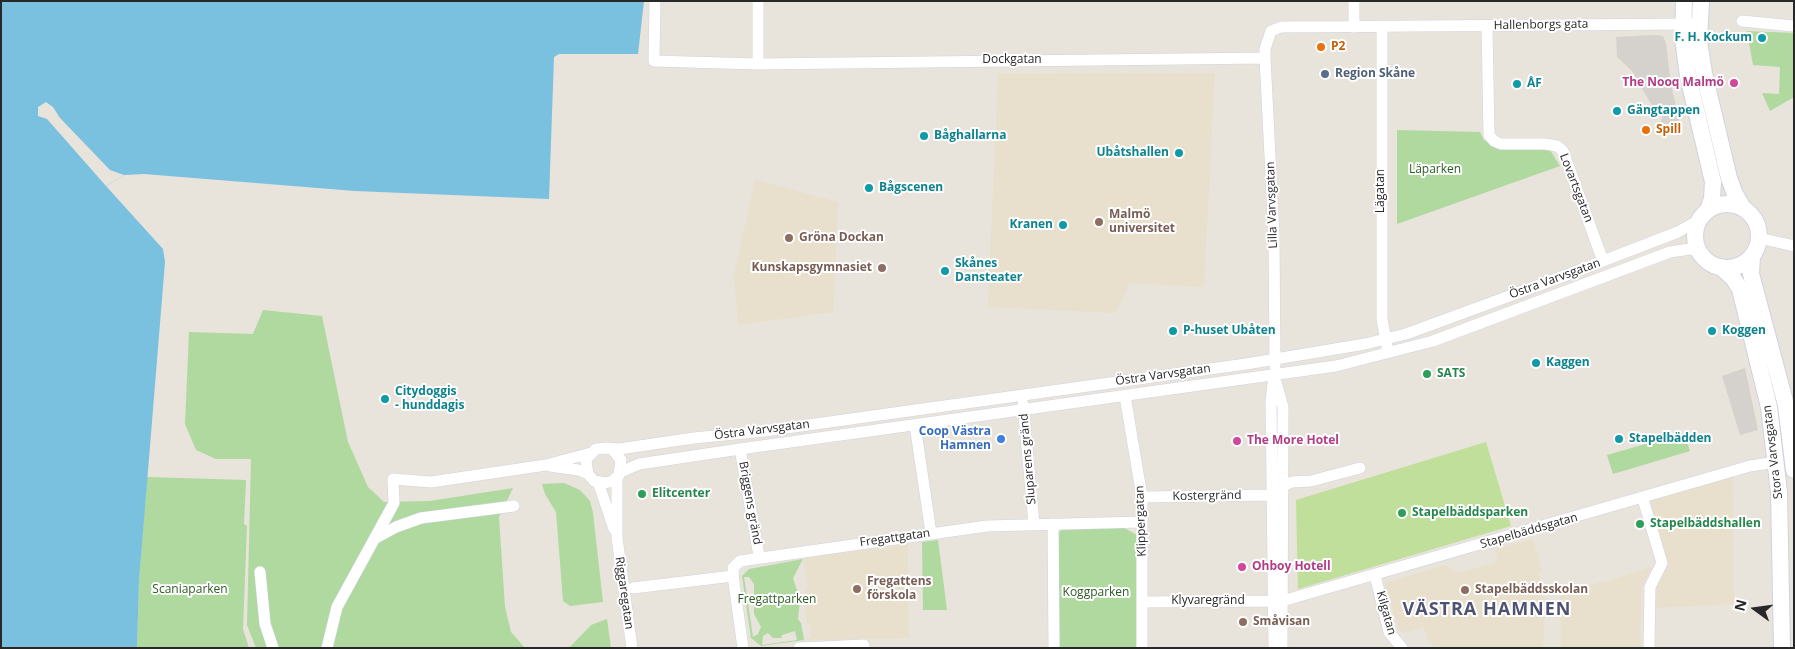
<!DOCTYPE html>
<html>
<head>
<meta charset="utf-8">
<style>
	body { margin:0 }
	#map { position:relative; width:1795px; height:649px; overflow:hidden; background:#e8e3db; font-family:"Open Sans",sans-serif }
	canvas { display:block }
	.frame { position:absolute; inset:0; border:2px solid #282828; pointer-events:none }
	.north { position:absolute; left:1730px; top:584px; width:50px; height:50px; -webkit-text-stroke:4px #fff; paint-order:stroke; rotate:284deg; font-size:14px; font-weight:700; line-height:20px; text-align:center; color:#282828 }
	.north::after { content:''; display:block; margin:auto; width:18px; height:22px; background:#282828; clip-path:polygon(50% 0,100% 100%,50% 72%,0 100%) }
</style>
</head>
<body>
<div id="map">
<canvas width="1795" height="649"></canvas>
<div class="frame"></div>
<div class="north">N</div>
</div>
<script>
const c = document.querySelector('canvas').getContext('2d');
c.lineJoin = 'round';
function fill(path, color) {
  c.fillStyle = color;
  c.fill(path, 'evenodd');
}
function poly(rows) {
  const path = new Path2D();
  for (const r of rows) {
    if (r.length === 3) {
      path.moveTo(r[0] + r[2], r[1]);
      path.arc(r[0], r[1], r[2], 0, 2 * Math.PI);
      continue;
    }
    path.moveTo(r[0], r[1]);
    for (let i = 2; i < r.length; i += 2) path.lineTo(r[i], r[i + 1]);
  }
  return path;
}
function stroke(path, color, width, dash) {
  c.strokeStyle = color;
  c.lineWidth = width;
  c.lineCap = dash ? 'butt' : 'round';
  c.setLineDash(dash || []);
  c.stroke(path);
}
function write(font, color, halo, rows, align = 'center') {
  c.font = font + ' "Open Sans",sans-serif';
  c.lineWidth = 4;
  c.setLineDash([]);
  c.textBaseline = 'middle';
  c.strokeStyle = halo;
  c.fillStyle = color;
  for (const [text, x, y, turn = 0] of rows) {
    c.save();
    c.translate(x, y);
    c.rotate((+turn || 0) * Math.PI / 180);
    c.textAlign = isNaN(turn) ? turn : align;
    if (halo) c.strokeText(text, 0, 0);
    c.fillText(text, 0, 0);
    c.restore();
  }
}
const education = poly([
	[1215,73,1204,287,1130,283,1115,313,988,307,998,74],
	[755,180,838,202,833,312,738,325,734,275],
	[1733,475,1734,604,1651,608,1651,594,1661,572,1646,500],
	[1533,539,1542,572,1538,573,1545,597,1543,648,1435,648,1428,641,1424,627,1405,633,1399,630,1385,583,1446,565,1458,573,1494,563,1497,557,1496,549],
	[908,544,909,638,804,640,811,638,811,626,807,623,805,603,805,594,808,585,803,559],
	[1652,567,1641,589,1640,648,1561,648,1560,592,1585,584,1586,586,1604,581,1605,582]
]);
const green = poly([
	[1747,31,1794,33,1794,97,1770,111,1762,93,1779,94,1780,67,1753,65],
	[1397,130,1480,132,1484,140,1497,148,1545,148,1550,150,1560,166,1397,224],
	[263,310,322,316,348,442,368,487,384,502,430,501,513,488,499,517,505,607,511,632,525,648,256,648,247,625,251,459,216,459,196,450,185,424,189,332,253,334],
	[1684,433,1690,451,1613,474,1607,455],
	[147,477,246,480,244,524,247,526,243,629,249,648,137,648,139,581],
	[564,483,580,490,590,501,593,513,603,602,570,606,563,601,556,512,545,494,542,484],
	[1063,527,1124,528,1137,535,1136,648,1056,648,1056,538],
	[938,540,947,610,923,610,922,542],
	[803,559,793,578,800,599,798,619,801,623,804,640,761,646,751,638,742,576,749,569],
	[744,577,749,577,754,584,754,614,761,627,758,634,753,637],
	[795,631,797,640,762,645,763,636,768,633,773,638,781,638,782,635],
	[607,619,611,648,569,648,591,625]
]);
const pitch = poly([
	[1486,442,1511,526,1298,589,1296,500]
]);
const plaza = poly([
	[1654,35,1663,36,1666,43,1671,85,1681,128,1667,132,1660,123,1663,116,1654,109,1632,71,1617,57,1616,37],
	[1745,368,1758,430,1740,435,1722,376]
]);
const water = poly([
	[1,1,644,1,638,54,559,54,554,57,549,199,355,191,144,174,124,175,106,186,163,249,165,262,139,581,137,648,1,648]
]);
const pier = poly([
	[46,102,53,107,60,118,110,170,124,175,106,186,47,119,38,116,38,107]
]);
const street = poly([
	[655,1,654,61,758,64],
	[758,1,758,64,1265,58],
	[1354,1,1354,27],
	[1742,21,1794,26],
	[1487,26,1489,135,1494,141,1501,144,1545,144,1557,146,1563,151,1603,261],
	[1382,27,1382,319,1387,347],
	[1759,238,1794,246],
	[1275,366,1274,235,1265,58,1265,49,1271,31,1281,27,1691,24],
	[1125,396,1142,497,1142,648],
	[1023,404,1034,524],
	[915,425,931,533],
	[607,448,619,449,694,438,765,431,1246,364,1365,344,1406,334,1564,276,1678,232,1699,220],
	[740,449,759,556],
	[550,466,578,470,588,474,594,481,605,483,613,481,619,475,621,460,613,450,607,448,596,449,588,457,586,462,588,474],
	[621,472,639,464,740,449,1336,366,1433,341,1670,252,1690,249,1700,252],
	[617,478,617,538,632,648],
	[598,482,614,529],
	[1142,497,1272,495,1283,486,1292,482,1311,481,1360,468],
	[1643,499,1662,563,1650,587,1649,648],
	[1053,524,1054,648],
	[374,539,396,527,421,518,514,506],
	[260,572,265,624,273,648],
	[1375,575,1389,632,1402,648],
	[633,588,733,576],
	[1282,601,1750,466,1776,462],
	[1142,602,1274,601],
	[327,648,337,607,394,503,393,479,431,482,546,465,591,453],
	[743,648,734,583,733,568,740,561,987,526,1142,522],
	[799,648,864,645],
	[1274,648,1271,401,1274,375,1283,407,1282,648]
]);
const secondary = poly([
	[1684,1,1683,38,1688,76,1713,182,1712,199,1708,210],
	[1701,1,1699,41,1704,73,1729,178,1735,194,1743,208],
	[1727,236,32],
	[1752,256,1751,274,1786,405,1794,470],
	[1721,267,1733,278,1740,289,1769,407,1779,492,1782,648]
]);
const markers = [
	[1762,38,5,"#0f9aa8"],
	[1321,47,5,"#e8710a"],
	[1325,74,5,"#5c6f8a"],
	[1734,83,5,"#d1479c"],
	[1517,84,5,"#0f9aa8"],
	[1617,111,5,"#0f9aa8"],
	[1646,130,5,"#e8710a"],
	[924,136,5,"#0f9aa8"],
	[1179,153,5,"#0f9aa8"],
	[869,188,5,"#0f9aa8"],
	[1099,222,5,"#8d6e63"],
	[1063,225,5,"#0f9aa8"],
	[789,238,5,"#8d6e63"],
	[882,268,5,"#8d6e63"],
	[945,271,5,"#0f9aa8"],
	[1173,331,5,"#0f9aa8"],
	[1712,331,5,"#0f9aa8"],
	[1536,363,5,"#0f9aa8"],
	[1427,374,5,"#2e9e5b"],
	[385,399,5,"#0f9aa8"],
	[1001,439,5,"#3f7fe0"],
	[1619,439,5,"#0f9aa8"],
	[1237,441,5,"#d1479c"],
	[642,494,5,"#2e9e5b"],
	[1402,513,5,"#2e9e5b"],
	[1640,524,5,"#2e9e5b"],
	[1242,567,5,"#d1479c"],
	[857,589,5,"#8d6e63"],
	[1465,590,5,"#8d6e63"],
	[1243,622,5,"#8d6e63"]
];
const streetNames = [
	["Hallenborgs gata",1541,25,-1],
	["Dockgatan",1012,60],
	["Lovartsgatan",1576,188,69],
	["Lägatan",1381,191,-90],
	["Lilla Varvsgatan",1272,205,-92],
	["Östra Varvsgatan",1555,279,-20],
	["Östra Varvsgatan",1163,375,-8],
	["Östra Varvsgatan",762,430,-7],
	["Stora Varvsgatan",1773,452,-97],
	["Sluparens gränd",1028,459,-95],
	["Kostergränd",1207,496,-1],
	["Briggens gränd",750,503,80],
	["Klippergatan",1141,521,-92],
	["Stapelbäddsgatan",1529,531,-16],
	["Fregattgatan",895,538,-8],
	["Riggaregatan",624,593,82],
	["Klyvaregränd",1208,601],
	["Kilgatan",1386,613,74]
];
const cultureNames = [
	["F. H. Kockum",1752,38,"right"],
	["ÅF",1527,84],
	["Gängtappen",1627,111],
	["Båghallarna",934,136],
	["Ubåtshallen",1169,153,"right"],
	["Bågscenen",879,188],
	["Kranen",1053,225,"right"],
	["Skånes",955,264],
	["Dansteater",955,278],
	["P-huset Ubåten",1183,331],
	["Koggen",1722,331],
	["Kaggen",1546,363],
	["Citydoggis",395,392],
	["- hunddagis",395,406],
	["Stapelbädden",1629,439]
];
const foodNames = [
	["P2",1331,47],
	["Spill",1656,130]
];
const serviceNames = [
	["Region Skåne",1335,74]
];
const hotelNames = [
	["The Nooq Malmö",1724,83,"right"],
	["The More Hotel",1247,441],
	["Ohboy Hotell",1252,567]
];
const parkNames = [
	["Läparken",1435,170],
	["Scaniaparken",190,590],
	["Koggparken",1096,593],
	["Fregattparken",777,600]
];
const educationNames = [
	["Malmö",1109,215],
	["universitet",1109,229],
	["Gröna Dockan",799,238],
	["Kunskapsgymnasiet",872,268,"right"],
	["Fregattens",867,582],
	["förskola",867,596],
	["Stapelbäddsskolan",1475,590],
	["Småvisan",1253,622]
];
const leisureNames = [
	["SATS",1437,374],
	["Elitcenter",652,494],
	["Stapelbäddsparken",1412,513],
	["Stapelbäddshallen",1650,524]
];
const shopNames = [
	["Coop Västra",991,432],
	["Hamnen",991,446]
];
const districtNames = [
	["VÄSTRA HAMNEN",1487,610]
];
fill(education, '#e8e0cc');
fill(green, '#afd99e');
fill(pitch, '#bfdf9a');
fill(plaza, '#d5d2cd');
fill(water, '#7ac0df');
fill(pier, '#e8e3db');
stroke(street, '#d0d3df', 12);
stroke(secondary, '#d0d3df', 18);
stroke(street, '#fff', 11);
stroke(secondary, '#fff', 16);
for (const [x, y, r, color] of markers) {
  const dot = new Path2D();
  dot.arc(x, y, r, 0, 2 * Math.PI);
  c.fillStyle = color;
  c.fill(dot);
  stroke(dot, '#fff', 2);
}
write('12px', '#282828', '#fff', streetNames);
write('bold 12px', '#0d838f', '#fff', cultureNames, 'left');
write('bold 12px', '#c56008', '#fff', foodNames, 'left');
write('bold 12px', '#4e5e75', '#fff', serviceNames, 'left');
write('bold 12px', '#b23c85', '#fff', hotelNames, 'left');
write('12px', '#2b5b22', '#fff', parkNames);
write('bold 12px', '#785e54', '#fff', educationNames, 'left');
write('bold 12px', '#27864d', '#fff', leisureNames, 'left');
write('bold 12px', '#366cbe', '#fff', shopNames, 'right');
c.letterSpacing = '1px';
write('bold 18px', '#4e5372', '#fff', districtNames);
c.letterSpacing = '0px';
</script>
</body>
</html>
